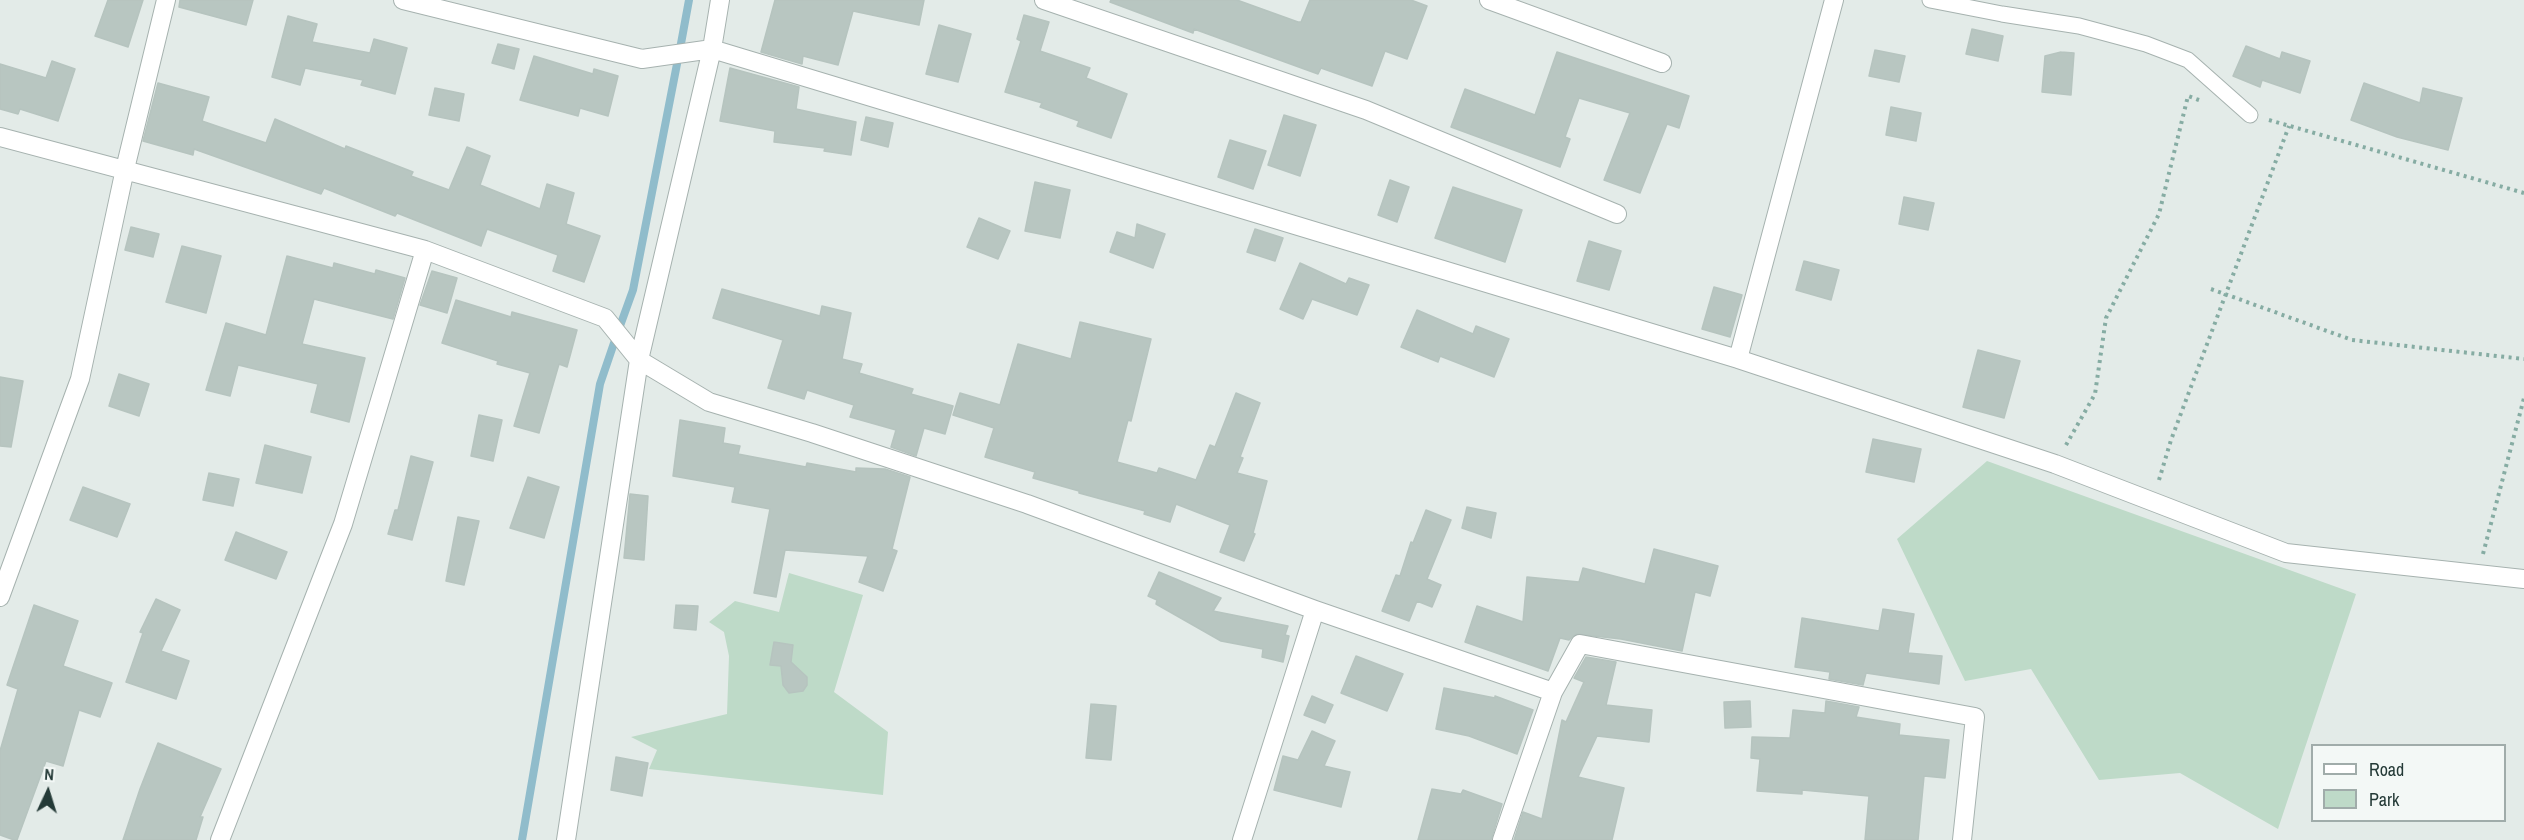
<!DOCTYPE html>
<html>
<head>
<meta charset="utf-8">
<style>
	body { margin:0 }
	#map { position:relative; width:2524px; height:840px; overflow:hidden; background:#e3ebe8; font-family:"Archivo Narrow",sans-serif }
	canvas { display:block }
	.legend { position:absolute; left:2311px; top:744px; width:195px; height:78px; box-sizing:border-box; background:#f3f8f6; border:2px solid #a0acaa; margin:0; padding:8px 10px; list-style:none; font-size:18px; color:#243a37 }
	.legend li { display:flex; align-items:center; gap:12px; height:30px }
	.legend b { width:30px; border:2px solid #a0acaa }
	.north { position:absolute; left:18px; top:762px; width:60px; height:60px; -webkit-text-stroke:4px #f3f8f6; paint-order:stroke; rotate:4deg; font-size:16px; font-weight:700; line-height:24px; text-align:center; color:#243a37 }
	.north::after { content:''; display:block; margin:auto; width:21px; height:27px; background:#243a37; clip-path:polygon(50% 0,100% 100%,50% 72%,0 100%) }
</style>
</head>
<body>
<div id="map">
<canvas width="2524" height="840"></canvas>
<ul class="legend">
<li><b style="height:8px;background:#fff"></b>Road</li>
<li><b style="height:16px;background:#bedac8"></b>Park</li>
</ul>
<div class="north">N</div>
</div>
<script>
const c = document.querySelector('canvas').getContext('2d');
c.lineJoin = 'round';
function fill(path, color) {
  c.fillStyle = color;
  c.fill(path, 'evenodd');
}
function poly(rows) {
  const path = new Path2D();
  for (const r of rows) {
    path.moveTo(r[0], r[1]);
    for (let i = 2; i < r.length; i += 2) path.lineTo(r[i], r[i + 1]);
  }
  return path;
}
function stroke(path, color, width, dash) {
  c.strokeStyle = color;
  c.lineWidth = width;
  c.lineCap = dash ? 'butt' : 'round';
  c.setLineDash(dash || []);
  c.stroke(path);
}
const green = poly([
	[1987,461,2356,594,2278,829,2180,773,2099,780,2031,669,1965,681,1897,539],
	[789,573,863,595,834,692,888,732,883,795,649,769,657,750,631,737,727,714,729,656,724,632,709,622,735,601,779,612]
]);
const stream = poly([
	[680,49,689,0],
	[620,326,633,290,677,64],
	[522,840,600,384,614,343]
]);
const building = poly([
	[108,0,143,0,128,47,95,36,108,0],
	[180,0,253,0,246,25,179,7,180,0],
	[775,0,924,0,919,25,853,11,838,65,803,56,802,64,761,52,775,0],
	[1111,0,1237,0,1298,22,1301,22,1310,0,1411,0,1427,6,1407,59,1385,51,1372,86,1321,68,1318,74,1194,29,1193,33,1110,2,1111,0],
	[1024,15,1049,22,1040,51,1090,68,1086,78,1127,94,1111,138,1077,126,1079,121,1040,107,1042,103,1005,92,1021,41,1017,39,1024,15],
	[288,16,317,24,312,42,370,53,374,39,407,48,395,94,361,85,363,80,305,68,300,85,272,77,288,16],
	[939,25,971,34,958,82,926,74,939,25],
	[1972,29,2003,36,1998,61,1966,54,1972,29],
	[498,44,519,49,514,69,492,63,498,44],
	[2246,46,2280,59,2282,52,2310,61,2300,93,2262,80,2260,87,2233,76,2246,46],
	[1875,50,1905,56,1899,82,1869,76,1875,50],
	[1557,52,1689,96,1679,128,1667,124,1640,193,1604,180,1630,113,1579,98,1565,137,1570,139,1560,167,1451,127,1465,89,1535,115,1557,52],
	[2061,52,2074,53,2071,95,2042,92,2045,56,2061,52],
	[534,56,593,74,594,69,618,76,608,116,580,108,578,116,520,100,534,56],
	[52,61,75,69,58,121,20,109,18,114,0,109,0,64,46,78,52,61],
	[730,68,799,87,796,109,856,122,851,155,824,151,825,148,774,142,775,131,720,121,730,68],
	[158,83,209,97,202,121,266,143,275,119,345,149,346,146,413,172,411,176,449,190,467,147,490,156,480,185,540,209,547,184,574,193,566,224,600,236,584,282,553,271,558,255,487,229,481,246,397,213,395,216,324,188,321,194,194,149,193,155,143,141,158,83],
	[2364,83,2420,103,2423,88,2462,98,2448,150,2397,137,2351,120,2364,83],
	[435,88,464,94,459,121,429,115,435,88],
	[1891,107,1921,113,1916,141,1886,135,1891,107],
	[1284,115,1316,125,1300,176,1268,165,1284,115],
	[866,117,893,123,888,147,861,140,866,117],
	[1230,140,1266,151,1253,189,1218,177,1230,140],
	[1390,180,1409,187,1397,222,1378,215,1390,180],
	[1035,182,1070,190,1060,238,1025,231,1035,182],
	[1453,187,1522,210,1505,262,1435,238,1453,187],
	[1904,197,1934,203,1928,230,1899,224,1904,197],
	[979,218,1010,231,998,259,967,247,979,218],
	[1137,224,1165,234,1153,268,1110,252,1117,232,1135,238,1137,224],
	[131,227,159,234,153,257,125,250,131,227],
	[1255,229,1283,238,1275,261,1247,252,1255,229],
	[1589,241,1621,251,1609,290,1577,281,1589,241],
	[182,246,221,256,206,313,166,302,182,246],
	[287,256,333,268,334,263,375,274,376,270,405,278,393,319,314,299,302,344,365,358,349,422,311,412,318,384,238,365,230,396,206,390,226,323,266,335,287,256],
	[1804,261,1839,270,1831,300,1796,290,1804,261],
	[1300,263,1346,284,1349,278,1369,285,1357,315,1312,299,1303,319,1280,309,1300,263],
	[432,271,457,278,447,313,420,305,432,271],
	[1714,287,1742,295,1730,337,1702,329,1714,287],
	[722,289,820,316,822,306,851,313,842,359,862,364,859,373,913,389,911,394,953,406,945,434,924,428,916,456,891,447,896,430,850,417,854,405,807,390,804,399,768,388,783,340,713,318,722,289],
	[456,300,511,317,512,312,577,330,567,367,559,364,539,433,514,426,530,373,497,364,498,361,442,343,456,300],
	[1417,310,1473,334,1476,326,1509,339,1494,377,1440,356,1438,362,1401,347,1417,310],
	[1080,322,1151,339,1131,421,1128,420,1117,462,1157,473,1159,468,1196,480,1210,445,1215,447,1236,393,1260,403,1240,457,1243,458,1237,473,1267,481,1253,533,1255,534,1244,561,1220,552,1230,525,1176,504,1170,522,1144,514,1145,511,1079,493,1079,491,1033,478,1035,472,985,457,994,428,953,415,960,393,1000,405,1018,344,1071,359,1080,322],
	[1978,350,2020,361,2004,418,1963,407,1978,350],
	[119,374,149,384,139,416,109,406,119,374],
	[0,377,23,381,11,447,0,446,0,377],
	[479,415,502,420,493,461,471,456,479,415],
	[680,420,725,428,723,443,740,446,738,454,806,467,807,463,856,472,856,468,885,469,910,477,892,549,897,551,883,591,859,582,868,556,785,550,776,597,754,593,770,509,732,502,735,487,673,476,680,420],
	[1873,439,1921,449,1914,482,1866,472,1873,439],
	[265,445,311,457,302,493,256,483,265,445],
	[411,456,433,462,412,540,388,534,395,510,398,510,411,456],
	[209,473,239,479,233,506,203,500,209,473],
	[528,477,559,487,544,538,510,528,528,477],
	[83,487,130,504,117,537,70,520,83,487],
	[630,494,648,496,644,560,624,558,630,494],
	[1467,507,1496,513,1491,538,1462,528,1467,507],
	[1426,510,1451,520,1427,579,1441,585,1432,607,1417,601,1409,621,1382,611,1396,575,1400,576,1411,542,1413,543,1426,510],
	[458,517,479,521,464,585,446,581,458,517],
	[236,532,287,552,276,579,225,560,236,532],
	[1654,549,1718,566,1710,596,1695,592,1682,651,1621,639,1576,634,1569,640,1560,638,1548,671,1465,642,1477,606,1523,622,1527,577,1579,582,1583,568,1645,584,1654,549],
	[1159,572,1221,598,1213,611,1288,626,1285,635,1289,636,1283,662,1262,657,1263,649,1221,641,1156,604,1157,600,1148,596,1159,572],
	[156,599,180,610,161,651,189,661,176,699,126,682,143,633,140,632,156,599],
	[34,605,78,621,63,666,112,683,100,717,79,710,63,766,46,761,17,840,14,840,0,835,0,751,18,689,7,685,34,605],
	[676,605,698,606,696,630,674,628,676,605],
	[1883,609,1914,614,1908,653,1942,656,1939,684,1866,673,1863,685,1829,679,1830,672,1795,667,1802,618,1879,631,1883,609],
	[774,642,793,645,791,662,807,677,807,685,803,691,789,693,783,685,781,666,770,665,774,642],
	[1356,656,1403,674,1387,711,1341,693,1356,656],
	[1586,657,1616,662,1606,705,1652,710,1649,742,1597,736,1578,777,1624,788,1612,840,1514,840,1523,812,1542,819,1562,720,1566,722,1584,682,1574,678,1586,657],
	[1444,688,1495,698,1495,696,1533,710,1517,754,1469,736,1436,729,1444,688],
	[1312,696,1333,705,1325,723,1304,715,1312,696],
	[1750,701,1751,727,1725,728,1724,702,1750,701],
	[1826,701,1859,707,1856,717,1900,724,1899,735,1949,740,1945,778,1924,776,1918,840,1865,840,1869,796,1802,790,1802,794,1757,791,1760,759,1751,758,1752,737,1790,738,1793,710,1825,713,1826,701],
	[1091,704,1116,706,1111,760,1086,758,1091,704],
	[1312,731,1335,741,1324,766,1350,772,1341,807,1274,790,1283,756,1298,760,1312,731],
	[158,743,221,769,200,817,203,817,196,840,123,840,140,789,158,743],
	[616,757,648,763,642,796,611,790,616,757],
	[1432,789,1461,794,1463,790,1502,804,1491,840,1418,840,1432,789]
]);
const path = poly([
	[2269,120,2524,193],
	[2211,289,2352,340,2524,359],
	[2066,445,2095,394,2106,318,2159,214,2188,96,2199,100],
	[2159,480,2171,440,2289,126],
	[2483,554,2524,398]
]);
const lane = poly([
	[1930,0,2002,14,2079,26,2146,44,2188,60,2250,115]
]);
const street = poly([
	[403,0,642,59,712,49,1738,359,2055,464,2286,553,2524,579],
	[1044,0,1366,110,1617,214],
	[1489,0,1662,63],
	[0,137,425,250,605,318,639,360,709,402,812,433,1027,504,1315,610,1553,692,1580,644,1975,717,1962,840],
	[1738,359,1834,0],
	[0,597,80,379,125,169,166,0],
	[220,840,343,524,425,250],
	[566,840,639,360,712,49,720,0],
	[1242,840,1315,610],
	[1502,840,1553,692]
]);
fill(green, '#bedac8');
stroke(stream, '#90bccb', 8);
fill(building, '#b8c6c1');
stroke(building, '#b6c4bf', 1.5);
stroke(lane, '#a6b2af', 17);
stroke(street, '#a6b2af', 20);
stroke(path, '#86aca3', 4, [3, 4.5]);
stroke(lane, '#fff', 15);
stroke(street, '#fff', 18);
</script>
</body>
</html>
